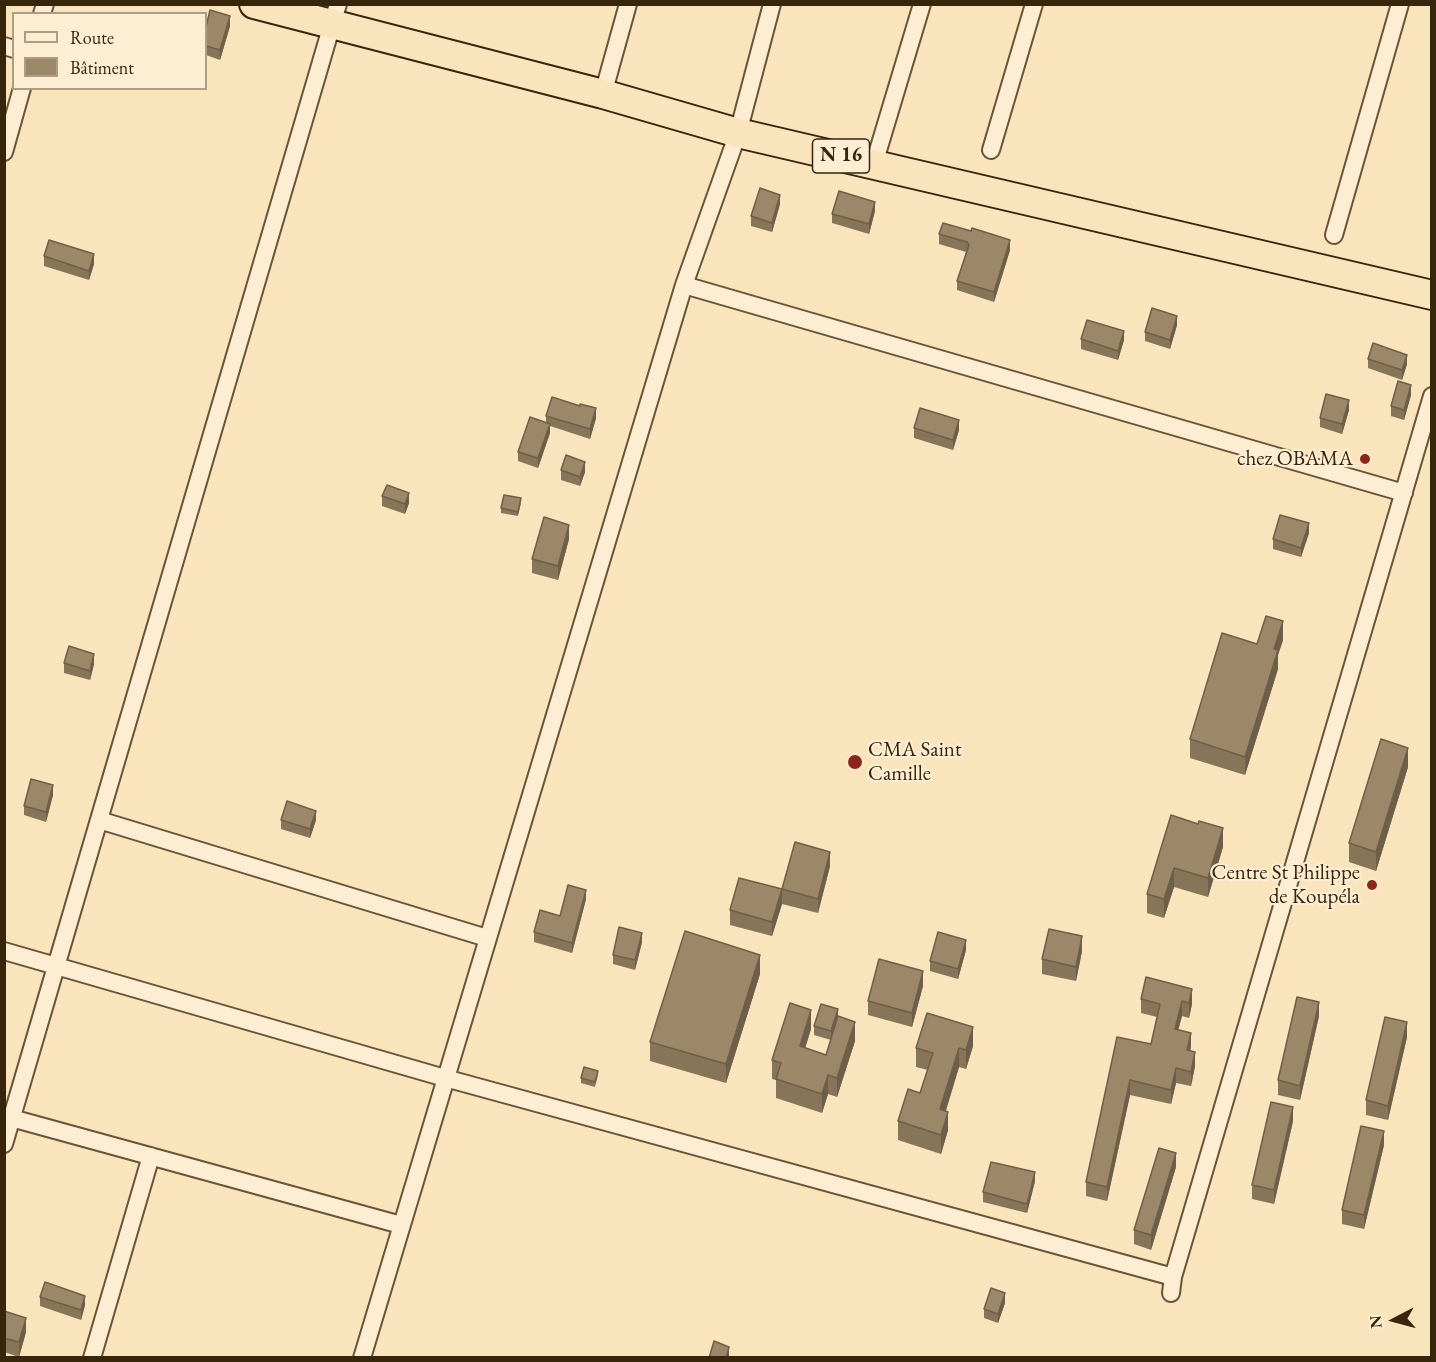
<!DOCTYPE html>
<html>
<head>
<meta charset="utf-8">
<style>
	body { margin:0 }
	#map { position:relative; width:1436px; height:1362px; overflow:hidden; background:#fae4bc; font-family:"EB Garamond",serif }
	canvas { display:block }
	.frame { position:absolute; inset:0; border:6px solid #37250c; pointer-events:none }
	.legend { position:absolute; left:12px; top:12px; width:195px; height:78px; box-sizing:border-box; background:#fcedd3; border:2px solid #ad9d83; margin:0; padding:8px 10px; list-style:none; font-size:18px; color:#37250c }
	.legend li { display:flex; align-items:center; gap:12px; height:30px }
	.legend b { width:30px; border:2px solid #ad9d83 }
	.north { position:absolute; left:1364px; top:1290px; width:60px; height:60px; -webkit-text-stroke:4px #fcedd3; paint-order:stroke; rotate:264deg; font-size:16px; font-weight:700; line-height:24px; text-align:center; color:#37250c }
	.north::after { content:''; display:block; margin:auto; width:21px; height:27px; background:#37250c; clip-path:polygon(50% 0,100% 100%,50% 72%,0 100%) }
</style>
</head>
<body>
<div id="map">
<canvas width="1436" height="1362"></canvas>
<div class="frame"></div>
<ul class="legend">
<li><b style="height:8px;background:#fcedd3"></b>Route</li>
<li><b style="height:16px;background:#9c8868"></b>Bâtiment</li>
</ul>
<div class="north">N</div>
</div>
<script>
const c = document.querySelector('canvas').getContext('2d');
c.lineJoin = 'round';
function poly(rows) {
  const path = new Path2D();
  for (const r of rows) {
    path.moveTo(r[0], r[1]);
    for (let i = 2; i < r.length; i += 2) path.lineTo(r[i], r[i + 1]);
  }
  return path;
}
function stroke(path, color, width, dash) {
  c.strokeStyle = color;
  c.lineWidth = width;
  c.lineCap = dash ? 'butt' : 'round';
  c.setLineDash(dash || []);
  c.stroke(path);
}
function fill(path, color) {
  c.fillStyle = color;
  c.fill(path, 'evenodd');
}
function write(font, color, halo, rows, align = 'center') {
  c.font = font + ' "EB Garamond",serif';
  c.lineWidth = 4.5;
  c.setLineDash([]);
  c.textBaseline = 'middle';
  c.strokeStyle = halo;
  c.fillStyle = color;
  for (const [text, x, y, turn = 0] of rows) {
    c.save();
    c.translate(x, y);
    c.rotate((+turn || 0) * Math.PI / 180);
    c.textAlign = isNaN(turn) ? turn : align;
    if (halo) c.strokeText(text, 0, 0);
    c.fillText(text, 0, 0);
    c.restore();
  }
}
const minor = poly([
	[42,14,45,4],
	[4,46,14,49],
	[603,94,628,4],
	[991,150,1034,4],
	[4,152,22,88],
	[874,164,922,4],
	[1334,235,1400,4],
	[684,285,1404,493],
	[99,820,487,938],
	[4,951,445,1078,1173,1277],
	[4,1116,401,1225],
	[4,1144,338,4],
	[1171,1293,1173,1277,1432,396],
	[92,1358,151,1156],
	[362,1358,684,285,738,133,772,4]
]);
const trunk = poly([
	[254,4,603,94,738,133,1432,295]
]);
const wall = poly([
	[230,26,220,60,206,55,206,27],
	[780,204,772,232,751,226,751,216],
	[875,211,869,234,832,223,832,214],
	[939,234,1010,250,994,302,957,290,957,281,966,252,939,244],
	[44,256,94,264,89,280,44,266],
	[1177,325,1170,349,1145,341,1145,332],
	[1081,339,1124,340,1118,360,1081,349],
	[1368,359,1407,364,1402,380,1368,368],
	[1411,395,1404,420,1391,416,1391,406],
	[1349,410,1342,434,1320,427,1320,418],
	[546,416,596,418,590,439,550,426,550,433,538,468,518,461,518,452,546,422],
	[914,428,959,430,953,450,914,438],
	[561,470,585,472,580,486,561,480],
	[382,496,409,503,405,514,382,506],
	[521,503,518,516,501,513,501,508],
	[1309,533,1301,557,1273,549,1273,539],
	[569,539,558,580,532,573,532,559],
	[1283,640,1278,655,1278,669,1245,775,1190,758,1190,739,1257,644],
	[64,663,94,664,90,680,64,673],
	[1408,767,1376,871,1349,862,1349,843],
	[53,795,46,822,24,815,24,806],
	[1171,815,1223,847,1208,897,1174,887,1164,918,1147,913,1147,894],
	[281,820,316,820,310,838,281,829],
	[830,866,818,913,782,904,772,936,730,925,730,910,782,889],
	[586,899,572,953,534,942,534,932],
	[642,942,635,970,613,964,613,955],
	[966,950,958,979,930,971,930,961],
	[1082,951,1076,981,1042,974,1042,959],
	[760,974,726,1083,650,1061,650,1042],
	[1146,977,1192,1004,1189,1018,1182,1016,1178,1029,1191,1047,1190,1050,1195,1066,1191,1086,1176,1083,1171,1104,1130,1095,1107,1201,1086,1196,1086,1182,1117,1037,1151,1044,1157,1017,1141,1013,1141,999],
	[923,986,912,1027,868,1015,868,1001],
	[1319,1016,1300,1100,1278,1095,1278,1080],
	[838,1018,855,1041,837,1097,828,1094,822,1113,776,1098,776,1080,772,1079,772,1060,811,1029,805,1048,826,1055,831,1040,814,1035,814,1026],
	[1407,1037,1388,1120,1366,1115,1366,1100],
	[973,1046,966,1069,959,1067,946,1111,948,1130,941,1154,898,1140,898,1121,920,1093,928,1070,916,1067,916,1048],
	[598,1075,595,1087,581,1083,581,1078],
	[1293,1121,1274,1204,1252,1199,1252,1185],
	[1384,1145,1364,1229,1342,1224,1342,1210],
	[1176,1167,1151,1250,1134,1244,1134,1230],
	[1035,1181,1027,1213,983,1202,983,1192],
	[40,1297,85,1305,81,1320,40,1306],
	[1005,1303,998,1323,984,1318,984,1309],
	[4,1311,26,1332,19,1357,4,1352]
]);
const shadedWall = poly([
	[230,16,230,26,220,60,220,50],
	[780,195,780,204,772,232,772,223],
	[875,202,875,211,869,234,869,224],
	[1010,240,1010,250,994,302,994,292],
	[94,254,94,264,89,280,89,271],
	[1177,316,1177,325,1170,349,1170,340],
	[1124,331,1124,340,1118,360,1118,351],
	[1407,355,1407,364,1402,380,1402,370],
	[1411,385,1411,395,1404,420,1404,410],
	[1349,400,1349,410,1342,434,1342,424],
	[596,408,596,418,590,439,590,429],
	[959,420,959,430,953,450,953,440],
	[550,424,550,433,538,468,538,458],
	[585,462,585,472,580,486,580,477],
	[409,493,409,503,405,514,405,504],
	[1309,523,1309,533,1301,557,1301,548],
	[569,525,569,539,558,580,558,566],
	[1283,621,1283,640,1278,655,1278,669,1245,775,1245,757,1274,649],
	[94,654,94,664,90,680,90,671],
	[1408,748,1408,767,1376,871,1376,852],
	[53,785,53,795,46,822,46,812],
	[316,811,316,820,310,838,310,829],
	[1223,828,1223,847,1208,897,1208,878],
	[830,852,830,866,818,913,818,899],
	[1174,868,1174,887,1164,918,1164,899],
	[782,889,782,904,772,936,772,922],
	[586,890,586,899,572,953,572,943],
	[642,933,642,942,635,970,635,960],
	[1082,936,1082,951,1076,981,1076,967],
	[966,940,966,950,958,979,958,969],
	[760,955,760,974,726,1083,726,1064],
	[923,971,923,986,912,1027,912,1013],
	[1192,989,1192,1004,1189,1018,1189,1003],
	[1182,1001,1182,1016,1175,1043,1175,1029],
	[1319,1002,1319,1016,1300,1100,1300,1086],
	[838,1009,838,1019,831,1041,831,1031],
	[811,1010,811,1029,800,1065,800,1046],
	[855,1022,855,1041,837,1097,837,1078],
	[1407,1022,1407,1037,1388,1120,1388,1106],
	[973,1027,973,1046,966,1069,966,1050],
	[1191,1033,1191,1047,1187,1064,1187,1050],
	[959,1048,959,1067,940,1128,940,1109],
	[1195,1052,1195,1066,1191,1086,1191,1072],
	[1176,1068,1176,1083,1171,1104,1171,1090],
	[828,1075,828,1094,822,1113,822,1094],
	[1130,1080,1130,1095,1107,1201,1107,1187],
	[1293,1107,1293,1121,1274,1204,1274,1190],
	[948,1112,948,1130,941,1154,941,1135],
	[1384,1131,1384,1145,1364,1229,1364,1215],
	[1176,1153,1176,1167,1151,1250,1151,1235],
	[1035,1172,1035,1181,1027,1213,1027,1204],
	[1005,1293,1005,1303,998,1323,998,1314],
	[85,1296,85,1305,81,1320,81,1310],
	[26,1318,26,1332,19,1357,19,1342],
	[729,1347,729,1358,726,1358]
]);
const building = poly([
	[210,10,230,16,220,50,206,46,206,27,210,10],
	[760,188,780,195,772,223,751,216,760,188],
	[839,191,875,202,869,224,832,214,839,191],
	[943,223,971,231,972,228,1010,240,994,292,957,281,969,245,967,242,939,234,943,223],
	[49,240,94,254,89,271,44,256,49,240],
	[1152,308,1177,316,1170,340,1145,332,1152,308],
	[1087,320,1124,331,1118,351,1081,339,1087,320],
	[1373,343,1407,355,1402,370,1368,359,1373,343],
	[1398,381,1411,385,1404,410,1391,406,1398,381],
	[1326,394,1349,400,1342,424,1320,418,1326,394],
	[552,397,580,406,580,404,596,408,590,429,546,416,552,397],
	[920,408,959,420,953,440,914,428,920,408],
	[530,417,550,424,538,458,518,452,530,417],
	[566,455,585,462,580,477,561,470,566,455],
	[387,485,409,493,405,504,382,496,387,485],
	[504,495,521,498,518,512,501,508,504,495],
	[1280,515,1309,523,1301,548,1273,539,1280,515],
	[544,517,569,525,558,566,532,559,544,517],
	[1266,616,1283,621,1274,649,1278,650,1245,757,1190,739,1222,633,1257,644,1266,616],
	[69,646,94,654,90,671,64,663,69,646],
	[1381,739,1408,748,1376,852,1349,843,1381,739],
	[31,779,53,785,46,812,24,806,31,779],
	[287,801,316,811,310,829,281,820,287,801],
	[1171,815,1198,824,1199,821,1223,828,1208,878,1174,868,1164,899,1147,894,1171,815],
	[795,842,830,852,818,899,782,889,795,842],
	[739,878,782,889,772,922,730,910,739,878],
	[568,885,586,890,572,943,534,932,540,910,560,916,568,885],
	[619,927,642,933,635,960,613,955,619,927],
	[1049,929,1082,936,1076,967,1042,959,1049,929],
	[685,931,760,955,726,1064,650,1042,685,931],
	[938,932,966,940,958,969,930,961,938,932],
	[879,959,923,971,912,1013,868,1001,879,959],
	[1146,977,1192,989,1189,1003,1182,1001,1175,1029,1191,1033,1187,1050,1195,1052,1191,1072,1176,1068,1171,1090,1130,1080,1107,1187,1086,1182,1117,1037,1151,1044,1160,1004,1141,999,1146,977],
	[1297,997,1319,1002,1300,1086,1278,1080,1297,997],
	[790,1003,811,1010,800,1046,826,1055,838,1016,855,1022,837,1078,828,1075,822,1094,776,1079,781,1063,772,1060,790,1003],
	[821,1004,838,1009,831,1031,814,1026,821,1004],
	[927,1013,973,1027,966,1050,959,1048,940,1109,948,1112,941,1135,898,1121,908,1089,920,1093,933,1053,916,1048,927,1013],
	[1385,1017,1407,1022,1388,1106,1366,1100,1385,1017],
	[584,1067,598,1071,595,1082,581,1078,584,1067],
	[1271,1102,1293,1107,1274,1190,1252,1185,1271,1102],
	[1361,1126,1384,1131,1364,1215,1342,1210,1361,1126],
	[1159,1148,1176,1153,1151,1235,1134,1230,1159,1148],
	[991,1162,1035,1172,1027,1204,983,1192,991,1162],
	[45,1282,85,1296,81,1310,40,1297,45,1282],
	[991,1288,1005,1293,998,1314,984,1309,991,1288],
	[4,1311,26,1318,19,1342,4,1338,4,1311],
	[714,1341,729,1347,726,1358,709,1358,714,1341]
]);
const markers = [
	[1365,459,6,"#8f2418"],
	[855,762,8,"#8f2418"],
	[1372,885,6,"#8f2418"]
];
const shields = [
	[841,156,57]
];
const shieldNames = [
	["N 16",841,156]
];
const poiNames = [
	["chez OBAMA",1353,459],
	["CMA Saint",868,750,"left"],
	["Camille",868,774,"left"],
	["Centre St Philippe",1360,873],
	["de Koupéla",1360,897]
];
stroke(minor, '#685538', 20);
stroke(trunk, '#37250c', 32);
stroke(minor, '#fcedd3', 16);
stroke(trunk, '#fae4bc', 28);
fill(wall, '#867559');
fill(shadedWall, '#6d5f49');
fill(building, '#9c8868');
stroke(building, '#6d5f49', 1.5);
for (const [x, y, r, color] of markers) {
  const dot = new Path2D();
  dot.arc(x, y, r, 0, 2 * Math.PI);
  c.fillStyle = color;
  c.fill(dot);
  stroke(dot, '#fcedd3', 2);
}
for (const [x, y, w] of shields) {
  const box = new Path2D();
  box.roundRect(x - w / 2, y - 17, w, 34, 4.5);
  c.fillStyle = '#fcedd3';
  c.fill(box);
  stroke(box, '#37250c', 1.5);
}
write('bold 20px', '#37250c', null, shieldNames);
write('21px', '#37250c', '#fcedd3', poiNames, 'right');
</script>
</body>
</html>
